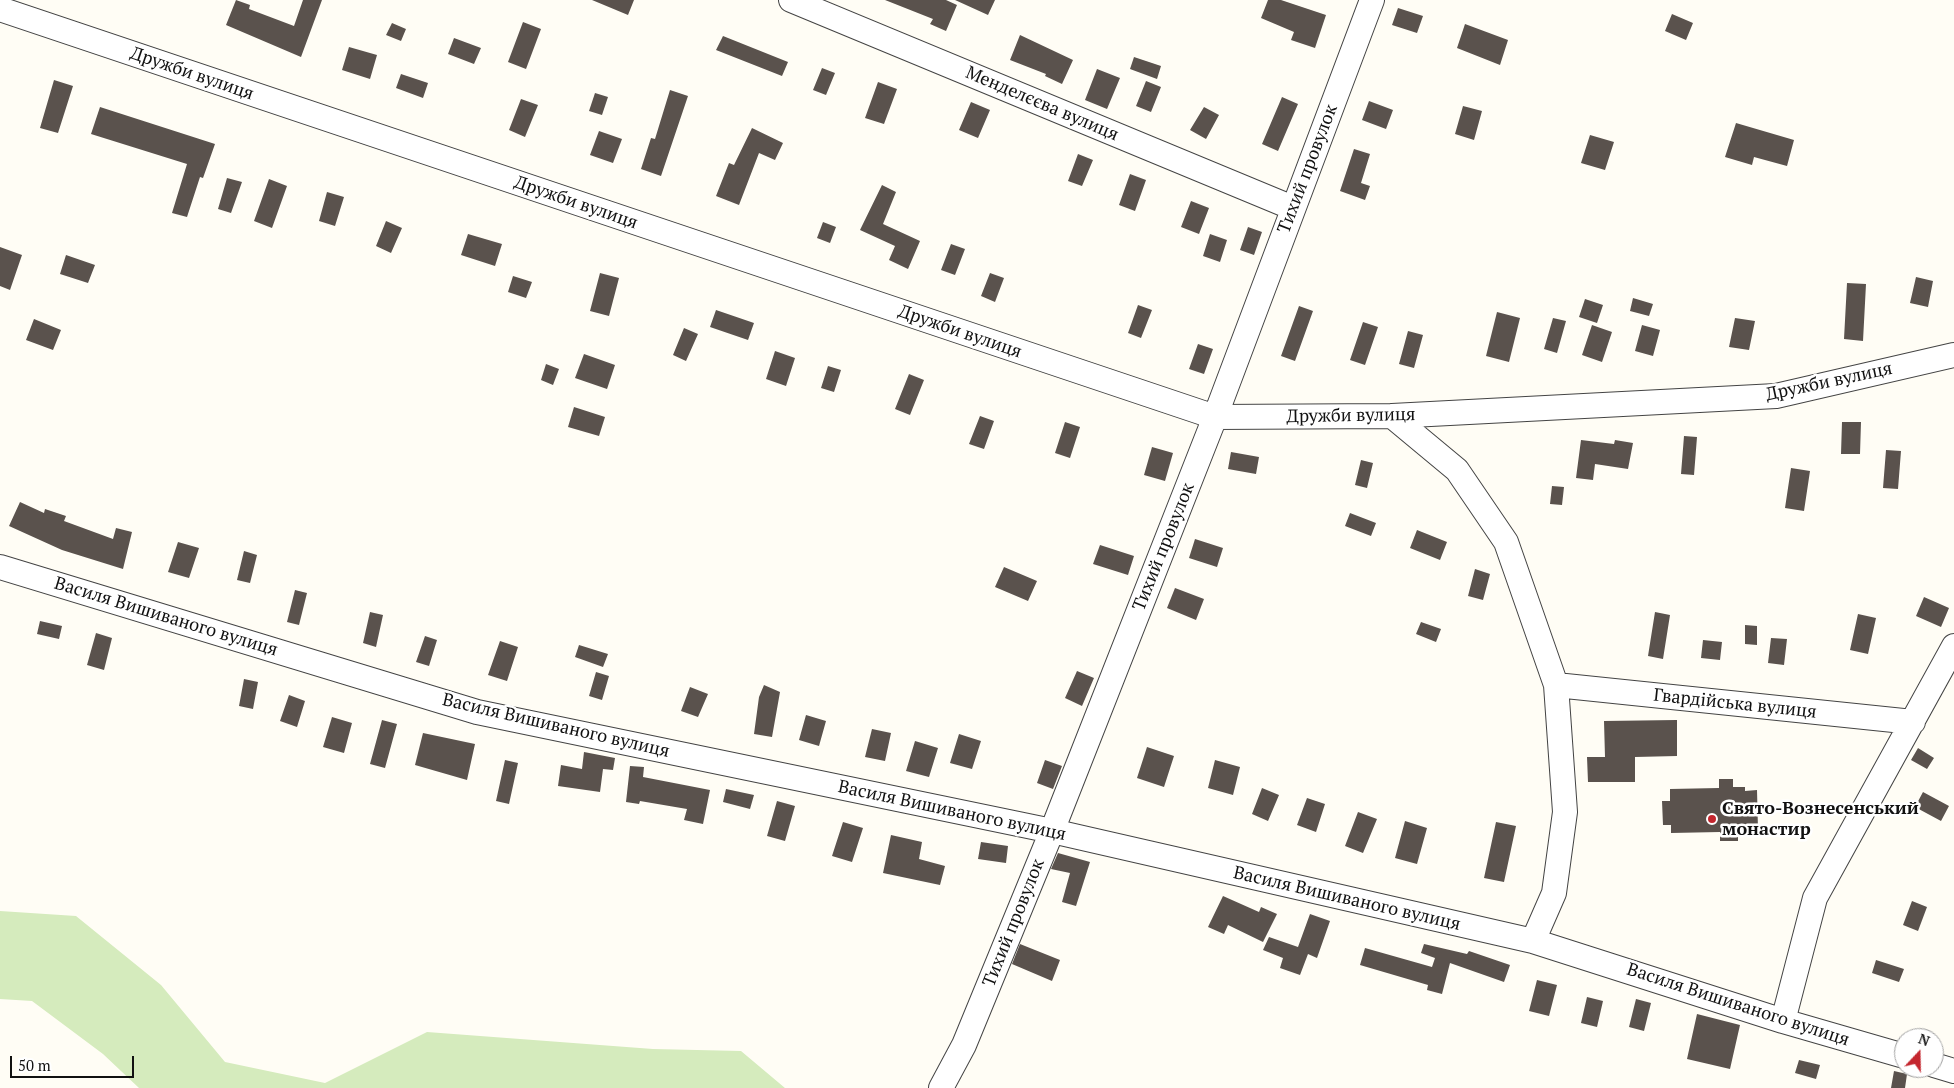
<!DOCTYPE html>
<html>
<head>
<meta charset="utf-8">
<style>
	body { margin:0 }
	#map { position:relative; width:1954px; height:1088px; overflow:hidden; background:#fffdf5; font-family:"PT Serif",serif }
	canvas { display:block }
	.north { position:absolute; left:1894px; top:1028px; width:50px; height:50px; box-sizing:border-box; background:#fff; border:1px solid #a0a0a0; border-radius:50%; rotate:21deg; font-size:14px; font-weight:700; line-height:20px; text-align:center; color:#111 }
	.north::after { content:''; display:block; margin:auto; width:18px; height:22px; background:#c4262e; clip-path:polygon(50% 0,100% 100%,50% 72%,0 100%) }
	.scale { position:absolute; left:10px; top:1056px; width:124px; height:22px; box-sizing:border-box; border:2px solid #111; border-top:0; padding-left:6px; font-size:15px; line-height:18px; white-space:nowrap; color:#111; -webkit-text-stroke:4px #fff; paint-order:stroke }
</style>
</head>
<body>
<div id="map">
<canvas width="1954" height="1088"></canvas>
<div class="north">N</div>
<div class="scale">50 m</div>
</div>
<script>
const c = document.querySelector('canvas').getContext('2d');
c.lineJoin = 'round';
function fill(path, color) {
  c.fillStyle = color;
  c.fill(path, 'evenodd');
}
function poly(rows) {
  const path = new Path2D();
  for (const r of rows) {
    path.moveTo(r[0], r[1]);
    for (let i = 2; i < r.length; i += 2) path.lineTo(r[i], r[i + 1]);
  }
  return path;
}
function stroke(path, color, width, dash) {
  c.strokeStyle = color;
  c.lineWidth = width;
  c.lineCap = dash ? 'butt' : 'round';
  c.setLineDash(dash || []);
  c.stroke(path);
}
function write(font, color, halo, rows, align = 'center') {
  c.font = font + ' "PT Serif",serif';
  c.lineWidth = 5;
  c.setLineDash([]);
  c.textBaseline = 'middle';
  c.strokeStyle = halo;
  c.fillStyle = color;
  for (const [text, x, y, turn = 0] of rows) {
    c.save();
    c.translate(x, y);
    c.rotate((+turn || 0) * Math.PI / 180);
    c.textAlign = isNaN(turn) ? turn : align;
    if (halo) c.strokeText(text, 0, 0);
    c.fillText(text, 0, 0);
    c.restore();
  }
}
const green = poly([
	[0,911,76,916,161,985,225,1062,325,1083,427,1032,653,1049,741,1051,785,1088,139,1088,103,1054,32,1001,0,999]
]);
const building = poly([
	[236,0,250,5,249,9,294,26,303,0,322,0,301,57,226,25],
	[592,0,634,0,628,15],
	[885,0,946,0,957,5,946,31,930,24,933,19],
	[955,0,995,0,988,15],
	[1268,0,1281,0,1326,15,1315,48,1291,40,1294,32,1261,18],
	[1398,8,1423,16,1417,33,1392,25],
	[1672,14,1693,23,1686,40,1665,31],
	[523,22,541,29,526,69,508,62],
	[392,23,406,29,401,41,386,35],
	[1465,24,1508,40,1500,65,1457,48],
	[1020,35,1073,60,1062,84,1045,76,1046,74,1010,60],
	[723,36,788,62,782,76,716,50],
	[454,38,481,48,474,64,448,54],
	[349,47,377,55,370,79,342,70],
	[1134,57,1161,66,1157,79,1130,69],
	[822,68,835,73,826,95,813,90],
	[1097,69,1120,78,1107,109,1085,100],
	[401,74,428,83,423,98,396,88],
	[54,80,73,86,58,133,40,128],
	[1146,81,1161,87,1151,112,1136,106],
	[878,82,897,89,884,124,865,118],
	[670,90,688,96,661,176,641,169,651,138,655,139],
	[595,93,608,97,602,115,589,111],
	[1282,97,1298,104,1278,151,1262,144],
	[521,99,538,105,525,137,509,130],
	[1369,101,1393,110,1386,129,1362,120],
	[971,102,990,110,978,138,959,130],
	[1463,106,1482,111,1474,140,1455,134],
	[100,107,215,144,203,178,200,177,187,217,172,213,187,164,91,134],
	[1204,107,1219,115,1206,139,1190,130],
	[1736,123,1794,140,1787,166,1754,157,1752,165,1725,157],
	[752,128,783,143,775,160,759,153,739,205,716,196,729,163,734,165],
	[599,131,622,139,613,163,590,155],
	[1590,135,1614,142,1605,170,1581,163],
	[1354,149,1370,154,1361,183,1370,186,1365,200,1340,191],
	[1078,154,1093,160,1082,186,1068,181],
	[1130,174,1146,180,1135,211,1119,205],
	[227,178,242,182,231,213,218,209],
	[269,179,287,186,272,228,254,221],
	[882,185,896,192,883,224,920,241,908,269,889,260,895,246,860,230],
	[327,192,344,197,335,226,319,221],
	[1191,201,1209,208,1199,234,1181,227],
	[386,221,402,228,391,253,376,246],
	[823,222,836,227,830,243,817,238],
	[1248,227,1262,232,1254,255,1240,250],
	[468,234,502,244,495,266,461,255],
	[1210,234,1227,240,1220,262,1203,256],
	[951,244,965,249,955,275,941,270],
	[0,247,22,255,10,290,0,286],
	[66,255,95,265,88,283,60,274],
	[600,273,619,278,609,316,590,311],
	[990,273,1004,278,995,302,981,296],
	[513,276,532,282,526,298,508,292],
	[1916,277,1933,281,1928,307,1910,303],
	[1847,283,1866,284,1863,341,1844,339],
	[1633,298,1653,304,1649,316,1630,311],
	[1585,299,1603,305,1597,323,1579,317],
	[1138,305,1152,310,1141,338,1128,333],
	[1299,306,1313,311,1295,361,1281,356],
	[716,310,754,323,748,340,710,327],
	[1497,312,1520,318,1509,362,1486,356],
	[1553,318,1566,321,1557,353,1544,349],
	[1735,318,1755,321,1749,350,1729,347],
	[34,319,61,330,53,350,26,340],
	[1363,322,1378,327,1365,365,1350,360],
	[1592,325,1612,332,1602,362,1582,355],
	[1642,325,1660,330,1653,356,1635,351],
	[684,328,698,334,686,361,673,355],
	[1408,331,1423,335,1414,368,1399,364],
	[1198,344,1213,349,1204,374,1189,369],
	[775,351,795,358,786,386,766,379],
	[584,354,615,365,607,389,575,378],
	[546,364,559,369,553,385,541,380],
	[828,366,841,370,834,392,821,388],
	[909,374,924,380,910,415,895,409],
	[574,407,605,417,599,436,568,427],
	[980,416,994,421,984,449,969,444],
	[1065,422,1080,427,1070,458,1055,453],
	[1842,422,1861,422,1860,454,1841,454],
	[1684,436,1697,437,1694,475,1681,474],
	[1581,440,1614,444,1615,440,1633,443,1628,469,1595,464,1593,480,1576,478],
	[1152,447,1173,453,1165,481,1144,475],
	[1886,450,1901,451,1898,489,1883,488],
	[1231,452,1259,457,1256,474,1228,469],
	[1361,460,1373,463,1367,488,1355,485],
	[1791,468,1810,471,1804,511,1785,508],
	[1552,486,1564,487,1562,505,1550,504],
	[20,502,44,513,45,509,66,516,64,521,113,539,116,528,132,532,123,569,62,550,9,526],
	[1350,513,1376,523,1371,536,1345,526],
	[1417,530,1447,542,1440,560,1410,548],
	[1195,539,1223,548,1217,567,1189,558],
	[178,542,199,548,189,578,168,572],
	[1100,545,1134,556,1128,575,1093,564],
	[244,551,257,555,250,583,237,580],
	[1004,567,1037,581,1028,601,995,587],
	[1475,569,1490,574,1483,600,1468,596],
	[1175,588,1204,599,1196,620,1167,608],
	[295,590,307,593,299,625,287,622],
	[1924,597,1949,608,1941,627,1916,616],
	[370,612,383,615,376,647,363,643],
	[1655,612,1670,615,1663,659,1648,656],
	[1858,614,1876,618,1868,654,1850,650],
	[40,621,62,626,59,639,37,634],
	[1421,622,1441,629,1436,642,1416,634],
	[1745,625,1757,626,1757,645,1745,644],
	[96,633,112,638,104,670,87,665],
	[425,636,437,640,429,666,416,662],
	[1771,638,1787,639,1784,665,1768,663],
	[1703,640,1722,642,1720,660,1701,658],
	[500,641,518,647,507,681,488,675],
	[579,645,608,654,603,667,575,657],
	[1077,671,1094,678,1082,706,1065,698],
	[596,672,609,676,602,700,589,696],
	[244,679,258,682,253,709,239,706],
	[764,685,780,692,772,737,754,734,759,697],
	[690,687,708,694,698,717,681,711],
	[289,695,305,701,297,727,280,721],
	[806,715,826,721,819,746,799,740],
	[332,717,352,723,344,753,323,747],
	[382,720,397,724,385,768,370,764],
	[1677,720,1677,756,1635,757,1635,782,1588,782,1587,757,1605,757,1604,721],
	[872,729,891,733,885,761,865,757],
	[423,733,475,744,467,780,415,765],
	[959,734,981,741,972,769,950,763],
	[915,741,938,748,929,777,906,771],
	[1147,747,1174,756,1164,787,1137,778],
	[1918,748,1934,758,1927,769,1911,760],
	[584,752,615,758,613,770,603,769,600,792,558,786,561,765,582,769],
	[505,760,518,763,509,804,496,801],
	[1045,760,1062,766,1053,789,1037,783],
	[1215,760,1240,767,1233,795,1208,788],
	[630,766,644,767,643,777,710,790,703,824,684,820,687,809,640,801,639,804,626,802],
	[1719,779,1733,779,1733,787,1745,787,1745,791,1757,790,1758,830,1738,832,1738,841,1720,841,1720,832,1671,833,1671,825,1663,825,1662,801,1670,801,1670,789,1719,788],
	[1262,788,1279,795,1268,821,1252,814],
	[726,789,754,795,750,809,723,802],
	[1923,792,1949,806,1941,821,1915,807],
	[1307,798,1325,804,1316,832,1297,825],
	[777,801,795,806,785,841,767,836],
	[1358,812,1377,819,1363,853,1345,846],
	[1405,821,1427,828,1417,864,1395,858],
	[843,822,863,828,852,862,832,856],
	[1496,822,1516,826,1504,882,1484,878],
	[891,835,922,842,919,859,945,866,940,885,883,873],
	[981,842,1008,846,1006,863,978,859],
	[1058,853,1090,862,1076,906,1062,902,1070,873,1051,869],
	[1223,896,1259,912,1261,907,1277,914,1263,942,1228,925,1224,934,1208,927],
	[1912,901,1927,907,1918,931,1903,925],
	[1310,914,1330,921,1317,958,1308,954,1300,975,1280,968,1283,958,1263,950,1269,937,1298,947],
	[1020,944,1060,960,1052,981,1012,964],
	[1424,944,1467,954,1469,951,1510,965,1504,982,1450,963,1442,994,1427,990,1428,985,1360,965,1365,948,1432,967,1435,958,1421,953],
	[1876,960,1904,969,1899,982,1872,973],
	[1537,980,1557,985,1549,1016,1529,1011],
	[1587,997,1603,1001,1597,1027,1581,1023],
	[1636,999,1651,1003,1644,1031,1629,1027],
	[1697,1014,1740,1025,1730,1069,1687,1059],
	[1799,1060,1820,1065,1816,1079,1795,1073],
	[1894,1071,1907,1074,1905,1088,1891,1088]
]);
const minor = poly([
	[791,0,1293,208],
	[0,9,1215,417,1392,416,1776,396,1954,355],
	[1392,416,1457,470,1506,542,1556,685,1565,812,1554,893,1533,941],
	[0,567,477,712,1052,831,1533,941,1783,1021,1904,1056],
	[1556,685,1913,722],
	[1783,1021,1815,898,1954,646],
	[1934,1065,1954,1071],
	[941,1088,964,1045,1052,831,1215,417,1372,0]
]);
const markers = [
	[1712,819,5,"#c4262e"]
];
const streetNames = [
	["Дружби вулиця",192,74,19],
	["Менделєєва вулиця",1042,104,23],
	["Тихий провулок",1308,169,-69],
	["Дружби вулиця",576,203,19],
	["Дружби вулиця",960,332,19],
	["Дружби вулиця",1829,382,-12],
	["Дружби вулиця",1351,416,-1],
	["Тихий провулок",1164,547,-68],
	["Василя Вишиваного вулиця",166,617,17],
	["Гвардійська вулиця",1735,704,6],
	["Василя Вишиваного вулиця",556,726,13],
	["Василя Вишиваного вулиця",952,811,12],
	["Василя Вишиваного вулиця",1347,899,13],
	["Тихий провулок",1014,923,-68],
	["Василя Вишиваного вулиця",1738,1005,18]
];
const poiNames = [
	["Cвято-Вознесенський",1722,809],
	["монастир",1722,830]
];
fill(green, '#d5ebbd');
fill(building, '#5a524d');
stroke(minor, '#444', 26);
stroke(minor, '#fff', 24);
for (const [x, y, r, color] of markers) {
  const dot = new Path2D();
  dot.arc(x, y, r, 0, 2 * Math.PI);
  c.fillStyle = color;
  c.fill(dot);
  stroke(dot, '#fff', 2);
}
write('18px', '#111', '#fff', streetNames);
write('bold 18px', '#111', '#fff', poiNames, 'left');
</script>
</body>
</html>
